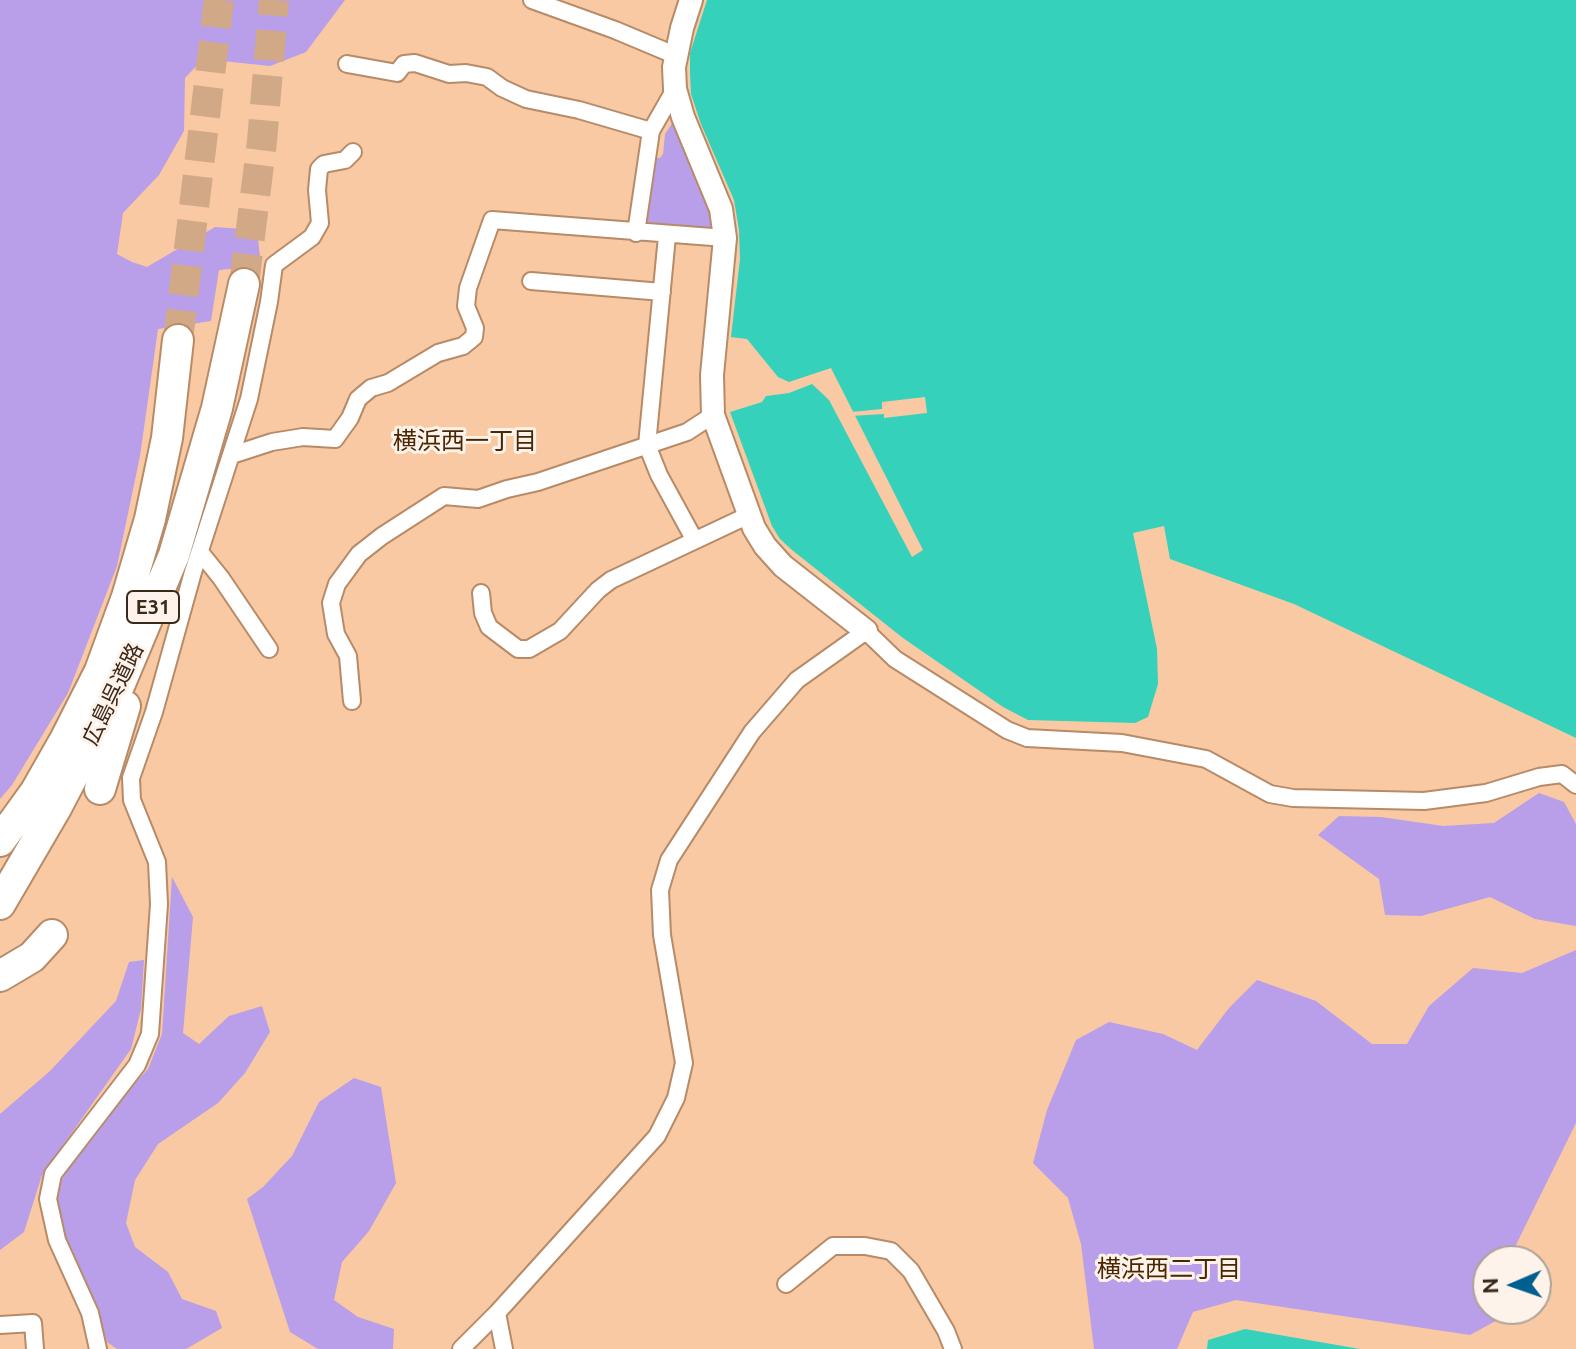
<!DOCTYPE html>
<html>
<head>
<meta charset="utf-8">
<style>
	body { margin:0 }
	#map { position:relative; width:1576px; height:1349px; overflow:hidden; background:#f8c9a3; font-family:Ubuntu,sans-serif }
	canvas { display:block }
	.north { position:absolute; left:1472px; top:1245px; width:80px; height:80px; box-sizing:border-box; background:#fdf3eb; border:2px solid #afa297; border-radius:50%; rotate:268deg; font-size:22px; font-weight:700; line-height:32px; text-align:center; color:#3a2819 }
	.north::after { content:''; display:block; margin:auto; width:28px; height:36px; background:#005f8f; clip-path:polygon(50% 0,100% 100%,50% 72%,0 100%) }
</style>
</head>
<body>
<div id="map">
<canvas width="1576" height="1349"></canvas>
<div class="north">N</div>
</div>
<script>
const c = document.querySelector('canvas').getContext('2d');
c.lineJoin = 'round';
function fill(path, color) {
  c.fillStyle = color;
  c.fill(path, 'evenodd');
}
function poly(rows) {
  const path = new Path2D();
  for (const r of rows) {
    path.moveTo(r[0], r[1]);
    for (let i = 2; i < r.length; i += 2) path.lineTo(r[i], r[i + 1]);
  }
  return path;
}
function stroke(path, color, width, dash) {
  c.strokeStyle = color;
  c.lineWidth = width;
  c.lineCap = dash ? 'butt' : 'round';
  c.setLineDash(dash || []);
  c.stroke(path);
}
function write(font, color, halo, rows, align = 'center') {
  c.font = font + ' Ubuntu,"Noto Sans JP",sans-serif';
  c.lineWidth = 6;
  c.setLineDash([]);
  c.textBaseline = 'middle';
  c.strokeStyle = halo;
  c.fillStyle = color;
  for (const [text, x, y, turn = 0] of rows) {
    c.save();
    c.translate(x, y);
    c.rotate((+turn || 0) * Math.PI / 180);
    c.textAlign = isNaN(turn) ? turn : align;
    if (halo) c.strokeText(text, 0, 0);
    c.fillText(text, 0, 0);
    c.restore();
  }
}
const green = poly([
	[0,0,345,0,306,52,270,66,203,59,185,78,184,131,159,175,123,213,117,254,132,262,147,267,215,227,257,230,261,266,219,270,211,321,158,329,140,456,117,566,68,693,12,785,0,799],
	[673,122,679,123,719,236,642,231,650,158,660,158,663,154,665,134],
	[1539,793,1564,802,1576,824,1576,926,1535,919,1490,897,1421,916,1385,915,1379,879,1318,835,1339,816,1381,817,1443,826,1494,823],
	[172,877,193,917,183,1033,199,1044,229,1016,262,1006,270,1032,245,1073,218,1103,158,1144,135,1180,126,1223,135,1247,168,1272,182,1299,216,1311,222,1328,186,1349,117,1349,107,1342,98,1312,65,1239,57,1202,62,1179,97,1125,148,1069,162,1034],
	[1576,950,1576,1123,1508,1261,1488,1261,1488,1309,1502,1309,1501,1318,1470,1335,1236,1300,1193,1312,1177,1349,1094,1349,1081,1244,1068,1198,1033,1163,1047,1110,1076,1040,1109,1022,1163,1034,1197,1050,1229,1008,1257,980,1316,1001,1372,1044,1407,1044,1429,1006,1473,968,1522,973],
	[144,960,141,1009,131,1049,42,1175,24,1232,0,1250,0,1114,50,1071,116,1001,129,962],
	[354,1078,381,1087,396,1183,369,1231,342,1262,334,1300,358,1317,394,1329,393,1349,318,1349,290,1332,247,1199,263,1187,292,1156,319,1102]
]);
const water = poly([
	[707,0,1576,0,1576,738,1294,604,1170,559,1164,526,1133,533,1157,649,1158,684,1148,717,1135,723,1028,720,1003,707,903,638,792,550,780,539,772,526,730,412,762,402,766,396,789,393,812,384,829,400,912,557,923,550,831,368,789,382,778,377,747,339,731,337,740,259,739,230,734,200,701,124,691,94,690,73,690,53],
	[1245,1329,1360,1349,1207,1349,1208,1340]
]);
const pier = poly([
	[925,397,927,413,884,418,884,414,851,416,851,412,882,409,882,402]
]);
const highwayTunnel = poly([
	[244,284,262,141,274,0],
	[178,340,219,0]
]);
const street = poly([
	[532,0,615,30,677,56],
	[347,64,397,73,404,64,415,63,449,74,466,73,487,77,502,88,526,99,579,110,651,131],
	[636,233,651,131,675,89],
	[667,236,647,445,659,475,694,539],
	[531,281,662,292],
	[232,455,272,442,303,437,335,439,350,418,358,399,371,388,388,383,438,353,463,346,474,337,475,328,466,306,468,288,492,220,725,238],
	[200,552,221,578,269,649],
	[481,593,483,613,489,627,518,649,529,649,560,631,598,590,611,580,749,515],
	[352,701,348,656,336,634,331,603,337,584,359,554,382,536,444,496,478,499,507,489,538,482,687,432,713,415],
	[786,1284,833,1246,865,1246,891,1251,911,1271,946,1331,953,1349],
	[497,1313,504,1349],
	[0,1325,33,1323,35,1349],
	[98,1349,90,1313,57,1240,48,1199,53,1174,137,1065,150,1034,159,904,157,862,132,800,131,778,154,712,193,572,249,399,269,302,274,265,312,237,320,223,317,190,319,169,324,164,345,160,353,152],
	[461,1349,497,1313,657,1136,676,1098,684,1063,662,935,660,890,669,860,752,732,797,680,866,631,895,659,1007,730,1027,738,1122,743,1206,759,1270,794,1293,798,1424,801,1486,793,1539,777,1562,774,1576,785]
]);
const secondary = poly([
	[691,0,682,28,674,67,675,89,683,117,721,209,725,238,712,375,713,415,754,528,765,546,783,566,866,631]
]);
const highway = poly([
	[100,789,125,706],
	[0,841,36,791,65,740,100,671,127,597,150,519,167,438,178,340],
	[0,904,56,808,116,693,174,555,217,408,244,284],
	[0,976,32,957,52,935]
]);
const shields = [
	[153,607,52]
];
const shieldNames = [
	["E31",153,607]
];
const streetNames = [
	["広島呉道路",113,694,-64]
];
const neighbourhoodNames = [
	["横浜西一丁目",465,441],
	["横浜西二丁目",1169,1269]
];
fill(green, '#b99ee9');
fill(water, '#36d1ba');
fill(pier, '#f8c9a3');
stroke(highwayTunnel, '#d2a987', 30, [30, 15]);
stroke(street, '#b78b67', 20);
stroke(secondary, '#b78b67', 26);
stroke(highway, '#b78b67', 34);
stroke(street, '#fff', 16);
stroke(secondary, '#fff', 22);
stroke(highway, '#fff', 30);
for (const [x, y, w] of shields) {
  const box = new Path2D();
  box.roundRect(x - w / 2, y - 16, w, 32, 6);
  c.fillStyle = '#fdf3eb';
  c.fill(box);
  stroke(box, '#3a2819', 2);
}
write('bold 20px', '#3a2819', null, shieldNames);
write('22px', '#3a2819', '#fdf3eb', streetNames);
write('24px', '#4b2600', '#fdf3eb', neighbourhoodNames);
</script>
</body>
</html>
